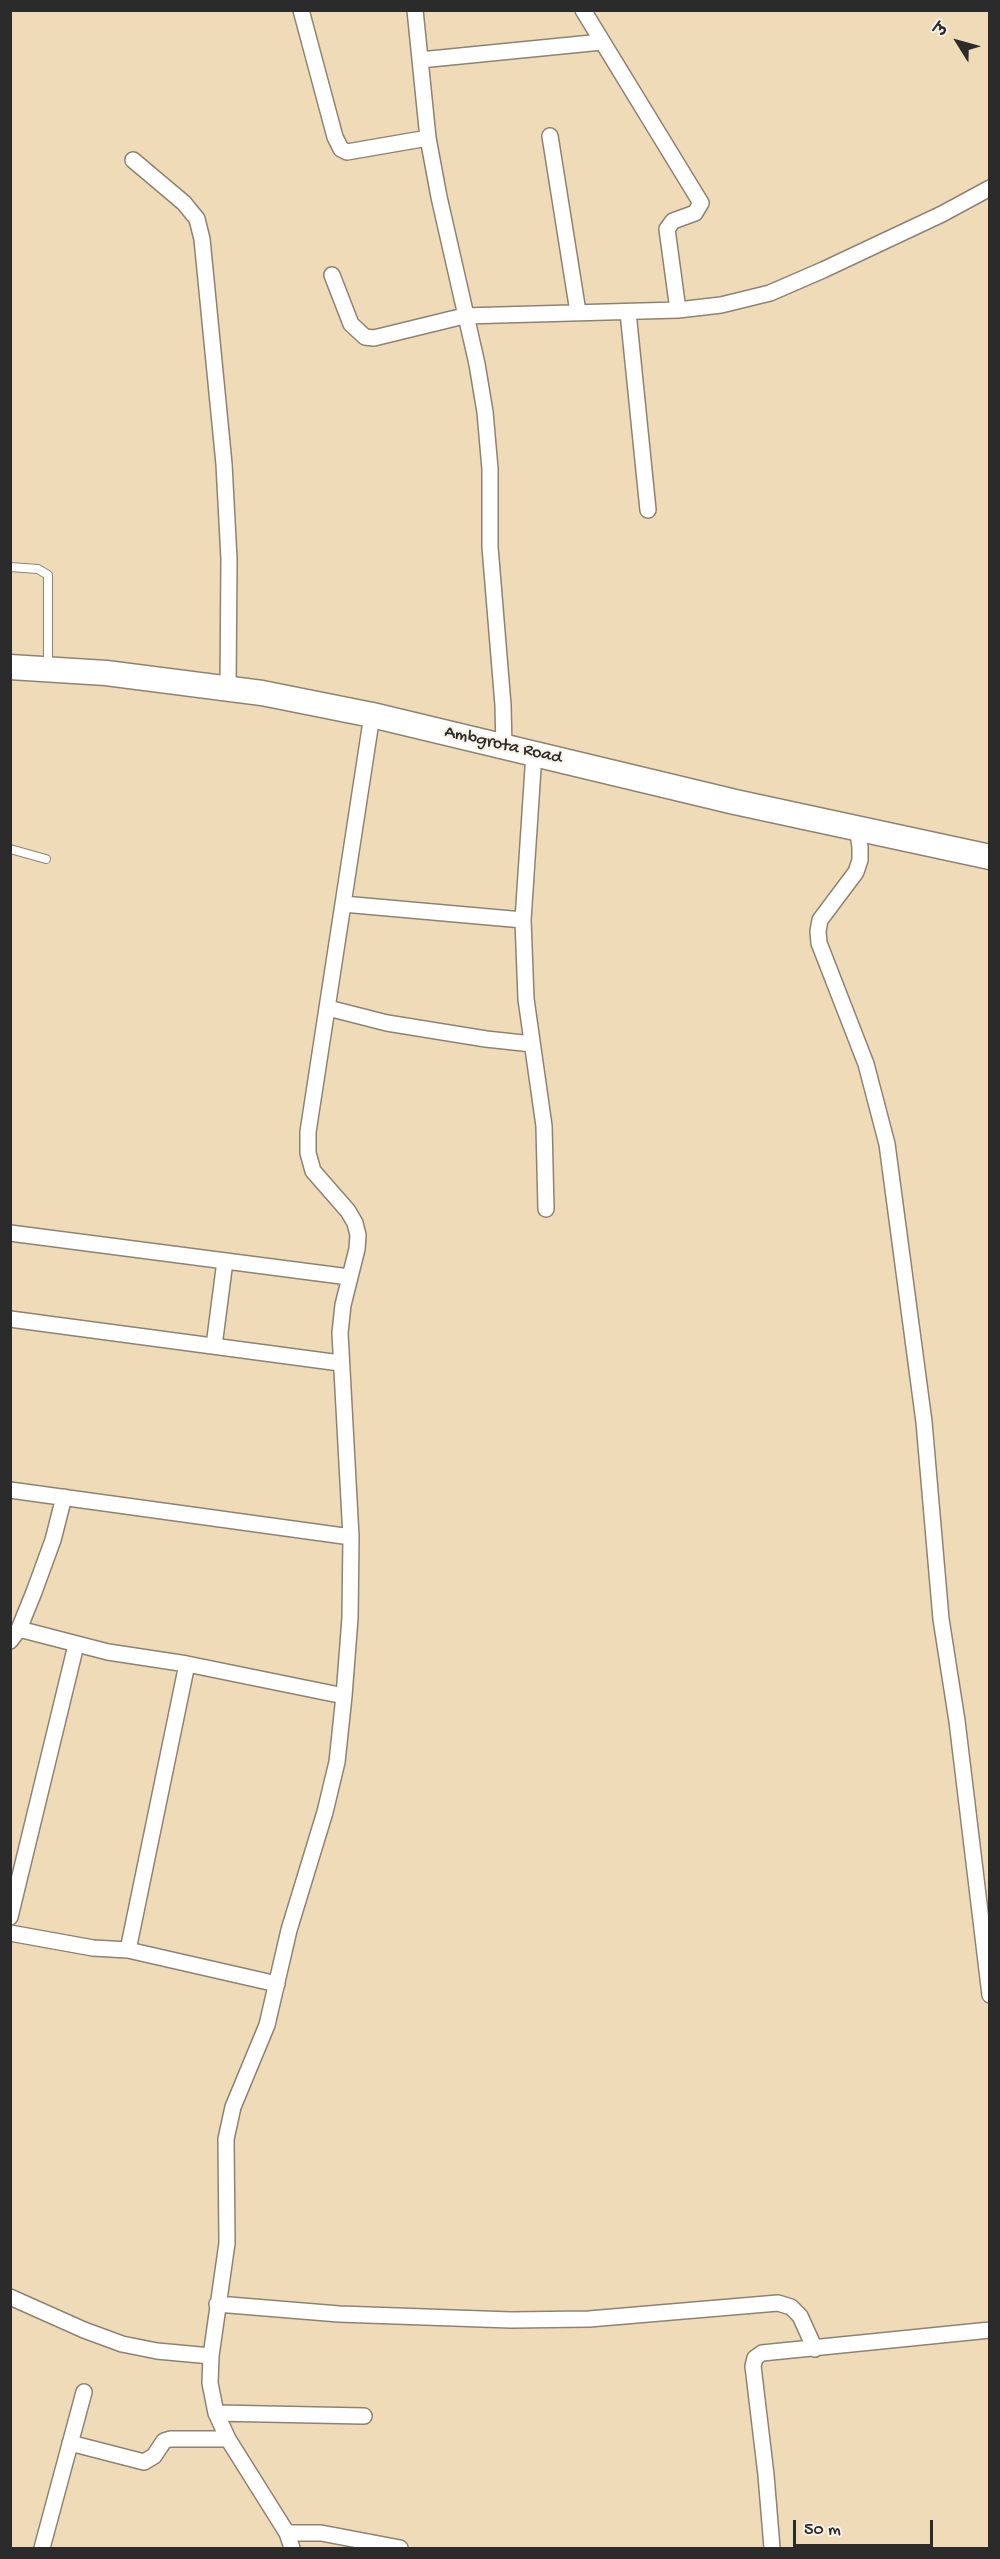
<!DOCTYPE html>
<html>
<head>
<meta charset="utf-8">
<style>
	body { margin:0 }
	#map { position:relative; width:1000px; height:2559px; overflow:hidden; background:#f0dbb9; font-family:"Gochi Hand","Playpen Sans Deva",sans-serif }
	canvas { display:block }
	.frame { position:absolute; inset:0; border:12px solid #2b2b2b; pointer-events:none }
	.north { position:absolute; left:928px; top:12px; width:60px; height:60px; -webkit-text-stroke:4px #f7f3e8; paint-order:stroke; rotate:307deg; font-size:16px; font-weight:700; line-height:24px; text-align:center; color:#2b2b2b }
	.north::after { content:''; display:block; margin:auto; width:21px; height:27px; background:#2b2b2b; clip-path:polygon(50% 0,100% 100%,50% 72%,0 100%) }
	.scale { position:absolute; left:793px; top:2520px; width:140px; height:27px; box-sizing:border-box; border:3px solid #2b2b2b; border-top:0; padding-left:8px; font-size:18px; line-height:21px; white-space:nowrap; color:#2b2b2b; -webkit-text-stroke:4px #f7f3e8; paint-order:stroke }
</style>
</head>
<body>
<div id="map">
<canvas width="1000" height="2559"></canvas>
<div class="frame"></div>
<div class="north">उ</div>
<div class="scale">50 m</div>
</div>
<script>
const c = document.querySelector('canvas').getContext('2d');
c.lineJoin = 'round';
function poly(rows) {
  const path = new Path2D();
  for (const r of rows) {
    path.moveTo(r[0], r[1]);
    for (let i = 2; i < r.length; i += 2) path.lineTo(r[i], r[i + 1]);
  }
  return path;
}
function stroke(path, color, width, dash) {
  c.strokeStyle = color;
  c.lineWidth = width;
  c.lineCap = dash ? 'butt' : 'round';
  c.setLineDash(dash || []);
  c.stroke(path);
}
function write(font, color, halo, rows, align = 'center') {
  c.font = font + ' "Gochi Hand",sans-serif';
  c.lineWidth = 4.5;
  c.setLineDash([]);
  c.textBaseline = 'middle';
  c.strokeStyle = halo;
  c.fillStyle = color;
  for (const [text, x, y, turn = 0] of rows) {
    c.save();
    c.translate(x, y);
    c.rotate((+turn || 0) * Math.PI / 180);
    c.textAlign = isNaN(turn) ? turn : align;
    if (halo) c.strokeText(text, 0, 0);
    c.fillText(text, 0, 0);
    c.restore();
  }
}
const lane = poly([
	[10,567,38,569,48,575,48,667],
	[10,849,46,859]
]);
const street = poly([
	[301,10,335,137,341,149,347,152,428,138],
	[415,10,428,138,439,197,477,364,485,412,490,469,490,547,503,705,504,748],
	[583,10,701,203,695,213,673,221,667,229,678,310],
	[420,60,602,42],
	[550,136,578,312],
	[133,160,184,203,197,219,202,239,224,464,229,559,228,689],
	[332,275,351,324,365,337,374,338,464,316,678,310,721,305,770,293,823,270,942,214,990,188],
	[628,312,648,510],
	[534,753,523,920,526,999,544,1126,546,1209],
	[857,827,860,847,860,860,856,872,820,920,818,931,819,943,866,1064,887,1144,924,1422,941,1619,957,1721,990,1995],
	[343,904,523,920],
	[328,1008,387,1023,486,1039,532,1044],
	[10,1233,349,1277],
	[10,1319,340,1363],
	[214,1346,225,1261],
	[10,1490,351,1537],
	[19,1629,108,1652,187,1664,344,1696],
	[10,1641,19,1629,34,1592,53,1540,64,1497],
	[10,1917,76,1645],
	[10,1933,93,1948,128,1950,277,1984],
	[128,1950,187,1664],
	[10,2297,84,2330,122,2344,157,2351,211,2356],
	[217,2304,339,2314,511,2320,589,2319,778,2303,791,2307,800,2316,815,2349],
	[216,2413,364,2416],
	[70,2443,144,2462,154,2456,164,2441,170,2439,228,2439],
	[287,2533,321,2533,400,2548],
	[42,2548,84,2392],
	[292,2548,287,2533,228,2439,216,2413,210,2383,211,2356,227,2243,226,2139,233,2107,267,2025,289,1930,325,1812,337,1762,344,1696,350,1618,351,1537,340,1333,343,1305,357,1249,358,1235,355,1223,348,1211,313,1171,308,1153,308,1132,372,715],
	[772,2548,766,2475,753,2366,755,2358,762,2353,990,2330]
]);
const primary = poly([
	[10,667,106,673,262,693,372,715,735,802,990,857]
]);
const streetNames = [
	["Ambgrota Road",503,746,13]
];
stroke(lane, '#8e8372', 10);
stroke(street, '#8e8372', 18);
stroke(primary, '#8e8372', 27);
stroke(lane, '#fff', 8);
stroke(street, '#fff', 15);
stroke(primary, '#fff', 24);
write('18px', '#2b2b2b', '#f7f3e8', streetNames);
</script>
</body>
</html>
